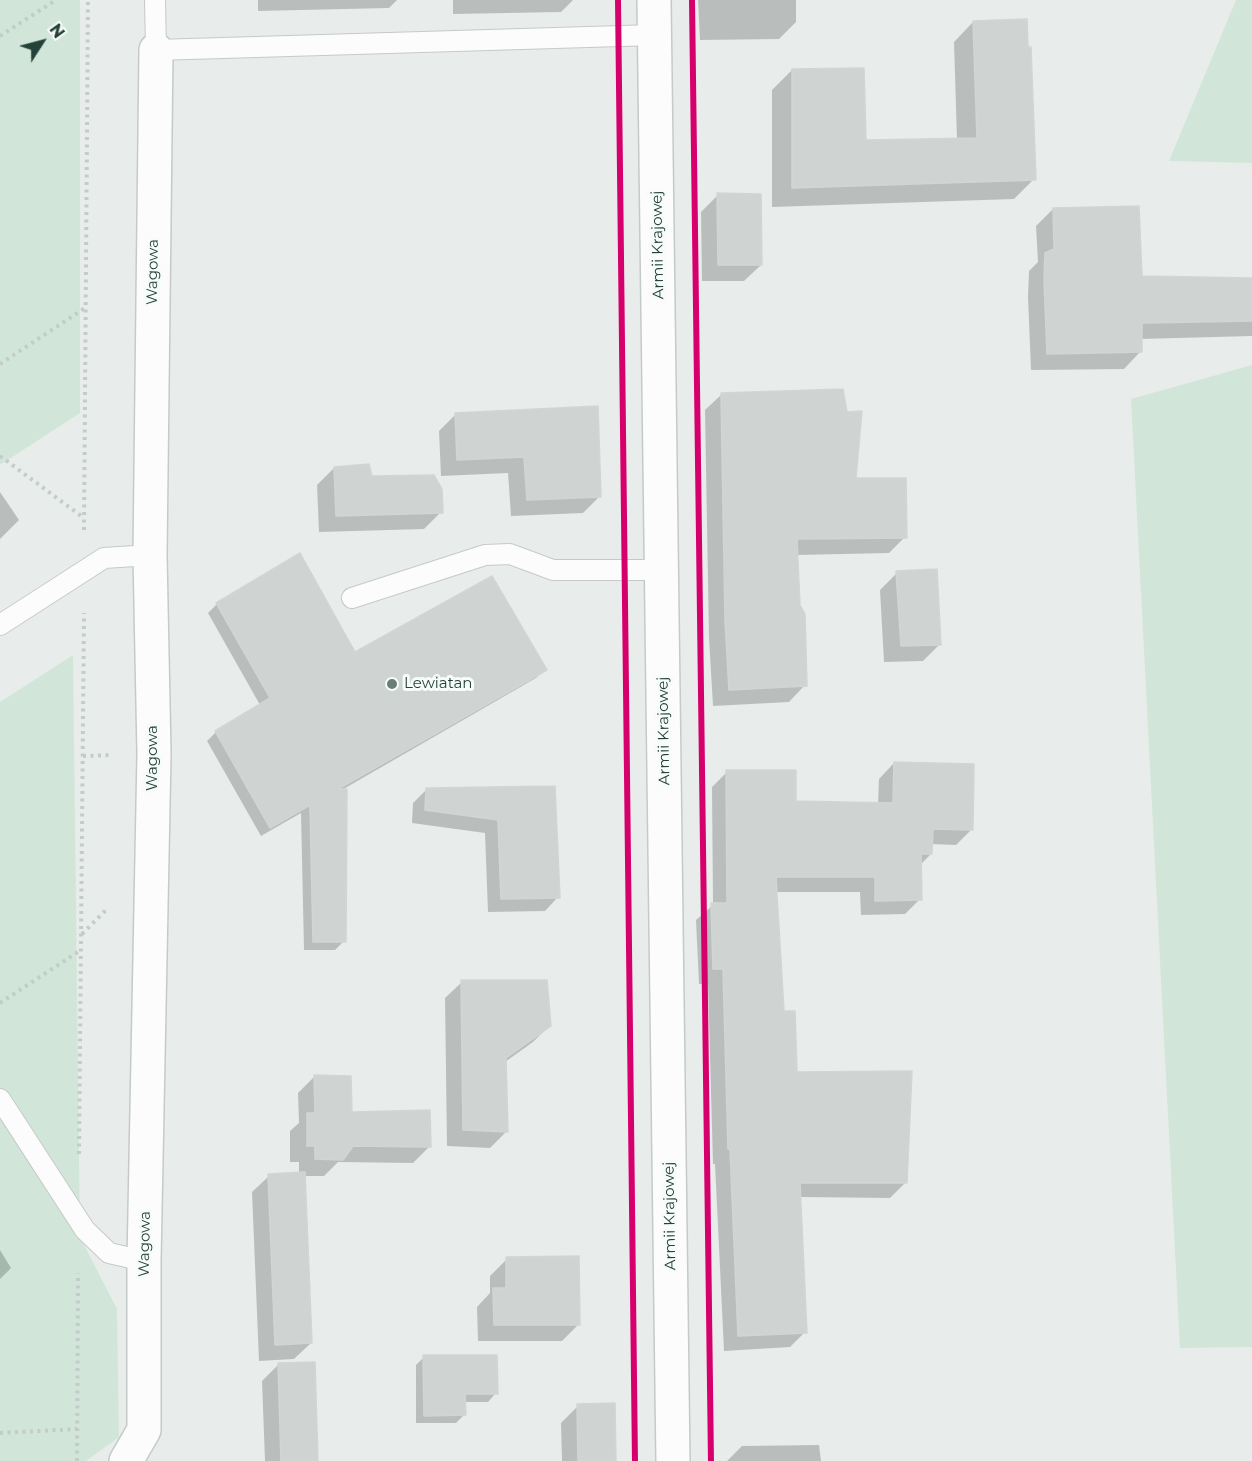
<!DOCTYPE html>
<html>
<head>
<meta charset="utf-8">
<style>
	body { margin:0 }
	#map { position:relative; width:1252px; height:1461px; overflow:hidden; background:#e8edeb; font-family:Montserrat,sans-serif }
	canvas { display:block }
	.north { position:absolute; left:12px; top:12px; width:60px; height:60px; -webkit-text-stroke:4px #f7fbf9; paint-order:stroke; rotate:54deg; font-size:16px; font-weight:700; line-height:24px; text-align:center; color:#24423a }
	.north::after { content:''; display:block; margin:auto; width:21px; height:27px; background:#24423a; clip-path:polygon(50% 0,100% 100%,50% 72%,0 100%) }
</style>
</head>
<body>
<div id="map">
<canvas width="1252" height="1461"></canvas>
<div class="north">N</div>
</div>
<script>
const c = document.querySelector('canvas').getContext('2d');
c.lineJoin = 'round';
function fill(path, color) {
  c.fillStyle = color;
  c.fill(path, 'evenodd');
}
function poly(rows) {
  const path = new Path2D();
  for (const r of rows) {
    path.moveTo(r[0], r[1]);
    for (let i = 2; i < r.length; i += 2) path.lineTo(r[i], r[i + 1]);
  }
  return path;
}
function stroke(path, color, width, dash) {
  c.strokeStyle = color;
  c.lineWidth = width;
  c.lineCap = dash ? 'butt' : 'round';
  c.setLineDash(dash || []);
  c.stroke(path);
}
function write(font, color, halo, rows, align = 'center') {
  c.font = font + ' Montserrat,sans-serif';
  c.lineWidth = 6;
  c.setLineDash([]);
  c.textBaseline = 'middle';
  c.strokeStyle = halo;
  c.fillStyle = color;
  for (const [text, x, y, turn = 0] of rows) {
    c.save();
    c.translate(x, y);
    c.rotate((+turn || 0) * Math.PI / 180);
    c.textAlign = isNaN(turn) ? turn : align;
    if (halo) c.strokeText(text, 0, 0);
    c.fillText(text, 0, 0);
    c.restore();
  }
}
const green = poly([
	[0,0,80,0,80,413,0,465],
	[1236,0,1252,0,1252,163,1169,161],
	[1252,365,1252,1347,1180,1348,1131,399],
	[73,655,80,1237,117,1309,119,1437,86,1461,0,1461,0,702]
]);
const shadow = poly([
	[258,0,397,0,389,8,258,11],
	[453,0,573,0,561,12,453,14],
	[698,0,796,0,796,22,779,39,700,40],
	[973,22,1034,179,1014,199,772,207,772,90,792,70,864,142,957,140,954,42],
	[718,195,761,265,744,281,702,281,701,212],
	[1053,209,1140,277,1252,279,1252,336,1140,339,1140,352,1124,369,1031,370,1028,297,1029,271,1038,262,1036,226],
	[722,394,854,480,905,537,889,553,796,555,805,685,789,702,713,706,709,638,705,410],
	[456,414,600,496,583,513,511,516,508,473,441,476,439,431],
	[334,468,371,478,441,512,424,529,319,532,317,485],
	[0,492,19,520,0,539],
	[897,573,940,644,923,661,884,662,880,590],
	[217,604,354,654,545,670,536,678,340,791,344,941,335,950,304,950,301,813,261,836,207,741,216,732,260,705,208,613],
	[894,763,971,830,956,845,931,844,931,854,920,865,920,899,905,914,861,915,860,892,775,892,782,1012,795,1074,906,1182,890,1198,800,1197,805,1332,790,1347,724,1351,715,1164,713,1164,708,984,699,984,696,920,713,905,712,787,727,772,795,802,878,804,879,779],
	[554,788,558,897,545,911,488,912,485,833,412,823,413,803,427,789],
	[462,982,550,1025,533,1042,505,1062,507,1131,490,1148,447,1146,445,998],
	[315,1076,350,1113,429,1147,413,1163,338,1162,324,1176,304,1176,311,1343,294,1359,259,1361,252,1192,269,1176,299,1174,299,1162,290,1162,290,1131,299,1123,298,1093],
	[0,1250,11,1268,0,1279],
	[507,1259,579,1324,562,1341,478,1341,477,1307,490,1293,490,1276],
	[424,1357,496,1393,488,1402,464,1402,464,1415,456,1423,416,1423,416,1365],
	[279,1364,317,1461,265,1461,262,1381],
	[578,1406,614,1461,562,1461,561,1423],
	[819,1445,821,1461,727,1461,742,1446]
]);
const building = poly([
	[1027,19,1028,47,1031,47,1036,180,792,188,792,69,864,68,866,140,977,138,973,21,1027,19],
	[717,193,761,194,762,265,718,265,717,193],
	[1139,206,1142,276,1252,278,1252,321,1142,323,1142,352,1047,354,1044,280,1045,253,1054,249,1053,208,1139,206],
	[843,389,847,412,862,411,856,478,906,478,907,538,797,539,800,605,805,614,807,686,729,690,725,620,721,393,843,389],
	[598,406,601,497,527,500,524,457,457,460,455,413,598,406],
	[369,464,372,476,434,475,442,489,443,513,336,516,334,467,369,464],
	[300,553,355,652,492,576,547,670,338,789,347,789,346,942,313,942,310,805,270,828,215,731,270,698,216,603,300,553],
	[937,569,941,645,901,646,896,571,937,569],
	[894,762,974,764,973,830,933,829,932,854,921,854,922,900,875,901,875,877,776,877,784,1011,795,1011,797,1072,912,1071,907,1183,800,1183,807,1333,738,1336,730,1149,728,1149,723,969,713,969,711,903,727,903,726,770,796,770,796,801,893,803,894,762],
	[555,786,560,898,501,899,498,820,425,810,426,788,555,786],
	[461,980,547,980,551,1026,506,1058,508,1132,463,1130,461,980],
	[314,1075,351,1076,352,1112,430,1110,431,1147,353,1146,343,1160,315,1159,315,1146,307,1146,307,1113,315,1113,314,1075],
	[305,1172,312,1343,275,1345,268,1174,305,1172],
	[579,1256,580,1325,494,1325,493,1288,506,1288,506,1257,579,1256],
	[423,1355,497,1355,498,1394,465,1394,466,1415,424,1416,423,1355],
	[315,1362,318,1461,281,1461,278,1363,315,1362],
	[615,1403,616,1461,578,1461,577,1404,615,1403]
]);
const path = poly([
	[0,36,56,0],
	[0,364,85,308],
	[0,456,84,518],
	[84,530,88,0],
	[83,756,112,755],
	[82,934,108,908],
	[0,1003,81,950],
	[79,1154,84,613],
	[0,1433,77,1429],
	[77,1461,78,1273]
]);
const service = poly([
	[155,0,156,50,655,35],
	[352,598,485,555,510,554,553,570,662,570],
	[0,625,104,558,150,555],
	[0,1099,85,1230,109,1253,144,1261]
]);
const minor = poly([
	[126,1461,144,1430,144,1261,154,754,150,555,156,50]
]);
const tertiary = poly([
	[654,0,673,1461]
]);
const cycleway = poly([
	[618,0,635,1461],
	[692,0,711,1461]
]);
const markers = [
	[392,684,6,"#697e78"]
];
const streetNames = [
	["Armii Krajowej",658,245,-91],
	["Wagowa",153,272,-89],
	["Armii Krajowej",664,731,-91],
	["Wagowa",153,758,-90],
	["Armii Krajowej",670,1216,-91],
	["Wagowa",145,1244,-89]
];
const poiNames = [
	["Lewiatan",404,684]
];
fill(green, '#d1e6d8');
fill(shadow, '#0003');
fill(building, '#cfd4d2');
stroke(building, '#d1d6d4', 1.5);
stroke(service, '#c5cac8', 22);
stroke(minor, '#c5cac8', 36);
stroke(tertiary, '#c5cac8', 36);
stroke(path, '#c3ccca', 4, [3, 4.5]);
stroke(service, '#fcfcfc', 20);
stroke(minor, '#fcfcfc', 33);
stroke(tertiary, '#fcfcfc', 33);
stroke(cycleway, '#d6006c', 6);
for (const [x, y, r, color] of markers) {
  const dot = new Path2D();
  dot.arc(x, y, r, 0, 2 * Math.PI);
  c.fillStyle = color;
  c.fill(dot);
  stroke(dot, '#f7fbf9', 2);
}
write('15px', '#24423a', '#f7fbf9', streetNames);
write('15px', '#24423a', '#f7fbf9', poiNames, 'left');
</script>
</body>
</html>
